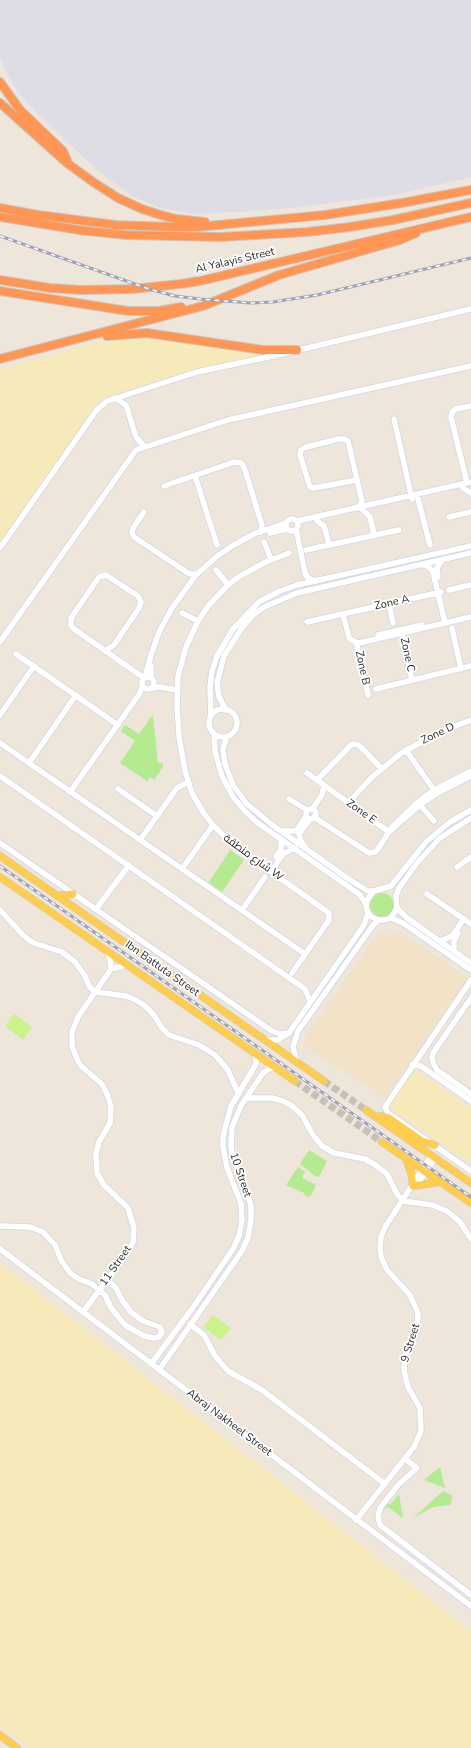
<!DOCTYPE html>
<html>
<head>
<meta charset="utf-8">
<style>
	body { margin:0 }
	canvas { display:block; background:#eee5db }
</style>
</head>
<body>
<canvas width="471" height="1748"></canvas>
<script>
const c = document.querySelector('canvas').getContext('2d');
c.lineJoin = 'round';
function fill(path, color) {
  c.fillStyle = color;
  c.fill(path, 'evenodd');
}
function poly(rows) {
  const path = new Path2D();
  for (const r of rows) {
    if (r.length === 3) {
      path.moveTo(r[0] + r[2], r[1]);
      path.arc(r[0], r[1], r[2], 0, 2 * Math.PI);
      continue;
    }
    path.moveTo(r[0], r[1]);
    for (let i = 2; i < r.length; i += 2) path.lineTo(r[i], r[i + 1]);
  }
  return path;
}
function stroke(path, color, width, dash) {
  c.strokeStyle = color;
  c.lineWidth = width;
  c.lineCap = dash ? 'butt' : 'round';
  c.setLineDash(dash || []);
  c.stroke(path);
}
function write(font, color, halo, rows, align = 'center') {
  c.font = font + ' "Nunito Sans",Cairo,sans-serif';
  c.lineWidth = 3.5;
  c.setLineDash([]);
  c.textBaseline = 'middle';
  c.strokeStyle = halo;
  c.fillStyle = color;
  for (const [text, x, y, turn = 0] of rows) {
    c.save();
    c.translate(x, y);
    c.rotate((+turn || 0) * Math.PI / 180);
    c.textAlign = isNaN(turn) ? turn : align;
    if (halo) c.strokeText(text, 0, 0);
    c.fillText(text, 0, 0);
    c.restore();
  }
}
const industrial = poly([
	[0,0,471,0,471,177,394,195,289,208,237,212,195,214,160,208,134,197,97,170,34,110,17,91,8,75,0,58]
]);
const education = poly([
	[399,931,468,978,394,1086,390,1084,387,1089,391,1091,386,1098,301,1044,377,934,388,936]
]);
const green = poly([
	[153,716,158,763,163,763,163,767,154,780,150,777,147,781,120,763,135,741,121,731,125,725,139,734,151,717],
	[230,850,244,860,222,892,209,882],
	[382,905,12],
	[309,1150,327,1161,319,1177,315,1176,300,1164],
	[298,1167,305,1172,302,1178,316,1185,310,1197,305,1196,304,1193,286,1185],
	[440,1467,445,1488,424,1480],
	[443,1491,453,1496,450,1505,433,1507,413,1518],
	[399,1494,403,1518,388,1507,386,1509,383,1507,387,1503,390,1505]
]);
const sand = poly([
	[133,337,148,337,271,354,198,369,99,400,0,543,0,369,109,339],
	[414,1069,471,1109,471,1155,467,1161,388,1107],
	[0,1263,471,1631,471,1748,30,1748,0,1726]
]);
const pitch = poly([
	[14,1014,32,1027,23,1040,5,1026],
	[213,1315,231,1328,221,1340,203,1327]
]);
const majorTunnel = poly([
	[295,1081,382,1142],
	[324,1081,366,1110]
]);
const minor = poly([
	[115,398,126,405,136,437,144,446],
	[394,419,412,499],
	[195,476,217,545],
	[357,480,314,488,310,487,300,455,301,450,306,447,339,439,344,439,348,441,362,501,358,508],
	[467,483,451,417,452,412,456,409,471,406],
	[164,486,234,462,241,463,244,467,262,525,261,532],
	[463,488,471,493],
	[417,495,430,545],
	[363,510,370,517,374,534],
	[144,512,133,528,132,533,134,537,188,573,196,575],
	[449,517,471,512],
	[292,525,6],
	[297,521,471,482],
	[317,521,324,526,329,544],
	[296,529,305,573,308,578,316,581],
	[270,533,287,529],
	[264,542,271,559],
	[0,548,96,411,107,401,197,372,282,354,471,309],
	[306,550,399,530],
	[289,553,266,562,240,576,228,585,209,605,198,621,186,647,178,676,177,706,179,736,185,771,192,793,203,812,213,825,232,844,329,913,329,920,292,973],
	[423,565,428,566,433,572,445,623],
	[216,570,228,585],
	[438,577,437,568,442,560],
	[449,590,471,585],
	[389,604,393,623],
	[182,613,198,621],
	[343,614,349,637,351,640,359,643,471,617],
	[307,622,441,592],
	[452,628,461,669],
	[401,630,412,680],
	[378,635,422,625],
	[0,642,136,450,228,420,471,366],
	[356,642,368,695],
	[105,651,114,645,139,608,141,602,138,596,106,575,99,577,71,618,71,626,74,629,144,678],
	[16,654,118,725],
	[148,683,6],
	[145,678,151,655,159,632,172,608,196,575,216,557,232,546,256,533,286,523],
	[151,678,151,666],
	[152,688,160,687,177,690],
	[376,689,471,666],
	[223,723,14],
	[226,710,219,697,217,683,224,656,241,629,253,615,264,607,297,593,471,553],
	[0,715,34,666],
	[211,716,210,687,212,671,217,656,233,629,259,602,280,591,297,585,471,546],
	[214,733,215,752,222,776,233,797,245,811,258,823,359,894,366,904],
	[227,736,223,749,225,764,233,785,246,803,271,824,350,880,368,891,374,891,391,886,426,842,450,822,471,810],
	[0,743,305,954],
	[406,750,436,793],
	[29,763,76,695],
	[471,771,434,790,418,802,392,827,389,832,420,805,436,794,471,776],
	[307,773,389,832,376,852,369,853,314,817],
	[0,776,305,989,310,1001],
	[317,780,352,744,358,745,361,747,381,768],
	[118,789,157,816],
	[70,792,140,693,142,686],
	[289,799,307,810],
	[348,803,372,777,400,754,440,732,471,720],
	[420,805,434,821],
	[311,814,5],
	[312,809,322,795,324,786],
	[281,831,296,831,306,816],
	[140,840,177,788,188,782],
	[0,843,272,1031,280,1034,289,1033],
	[305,847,300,839,299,834,310,819],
	[276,857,281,849,281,839],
	[457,867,471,857],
	[182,869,213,825],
	[271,872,283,854,295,848],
	[374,891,367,900,366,907,368,913,372,917,378,920,385,920,391,918,397,908,396,896,399,888,417,863,440,838,471,818],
	[427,894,471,924],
	[397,908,407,918,471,963],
	[96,909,129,865],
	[0,910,23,935,30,941,37,944,62,952,75,962,85,976,89,986,95,992,126,996,136,1000,145,1006,153,1014,162,1028,169,1035,199,1045,215,1055,228,1070,238,1093],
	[242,910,265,877],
	[391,918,403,923,471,970],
	[440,941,452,936,464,919],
	[454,951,454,941,458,933],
	[108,953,110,960,111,969],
	[471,980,385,1107,388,1113,471,1171],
	[471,998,433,1053,432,1058,433,1063,437,1070,471,1094],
	[264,1040,278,1040,289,1033,364,925,368,913],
	[297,1062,293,1047,298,1031,371,928,378,920],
	[412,1065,421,1066,471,1101],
	[246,1098,272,1098,283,1101,292,1106,302,1115,313,1135,322,1146,334,1153,365,1159,374,1164,387,1174,397,1194,403,1201,432,1205,447,1211,460,1222,471,1239],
	[413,1186,418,1183,435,1159],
	[0,1226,30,1227,43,1232,55,1245,61,1260,70,1273,79,1279,92,1284,105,1295,111,1308,125,1325,144,1336,154,1338,159,1337,162,1332,160,1327,143,1321,131,1312,122,1300,116,1288,108,1280],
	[0,1249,471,1606],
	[83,1312,129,1251,133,1242,134,1228,128,1208,104,1185,97,1173,96,1154,99,1142,110,1123,111,1107,107,1094,102,1084,81,1066,77,1059,72,1046,72,1032,78,1017,111,969,126,965],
	[190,1324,204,1335,215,1356,228,1371,262,1390,385,1484],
	[151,1364,194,1306,233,1249,239,1236,242,1220,241,1203,227,1168,223,1147,223,1136,231,1106,256,1064,256,1058,254,1053],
	[159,1370,242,1251,248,1238,251,1220,251,1206,247,1193,232,1155,231,1145,232,1127,242,1104,263,1073,270,1068,277,1068],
	[405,1459,417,1468,398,1485,380,1508,378,1517,380,1525,471,1595],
	[356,1520,414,1447,421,1431,420,1408,408,1387,404,1371,405,1355,417,1332,418,1313,410,1295,387,1270,381,1257,380,1247,381,1237,385,1227,431,1156]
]);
const major = poly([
	[0,856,324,1081],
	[0,877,295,1081],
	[57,896,73,894],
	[366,1110,471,1183],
	[377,1117,382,1116,389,1118,422,1141,435,1145],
	[382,1142,471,1203],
	[406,1159,411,1172,413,1186,440,1182],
	[0,1735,17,1748]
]);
const highway = poly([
	[0,82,20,110,63,151,67,160],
	[0,103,67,163,93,182,118,198,142,209,164,216,176,219,205,222],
	[0,208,38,215,116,225,174,227,197,227,325,215,402,203,471,190],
	[0,217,79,230,126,235,221,237,307,232,350,227,393,220,471,203],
	[0,280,50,288,81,290,132,289,180,284,200,281,471,217],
	[0,291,128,311,159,311,181,307],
	[107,336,147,333,263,350,297,350],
	[0,359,203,306,279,275,400,240,416,233]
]);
const rail = poly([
	[0,236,149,289,175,296,200,299,250,303,273,302,317,295,471,258],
	[0,866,471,1197]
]);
const streetNames = [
	["Al Yalayis Street",235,261,-13],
	["Zone A",392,603,-13],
	["Zone C",407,655,78],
	["Zone B",362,668,78],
	["Zone D",438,734,-25],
	["Zone E",361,812,35],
	["شارع منطقة W",253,858,36],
	["Ibn Battuta Street",162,969,35],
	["10 Street",240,1175,71],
	["11 Street",116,1266,-55],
	["9 Street",411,1343,-73],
	["Abraj Nakheel Street",229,1423,37]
];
fill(industrial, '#dedce5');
fill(education, '#f1e2c8');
fill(green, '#b4eb91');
fill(sand, '#f7eaba');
fill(pitch, '#ccf38b');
stroke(majorTunnel, '#c7c0b8', 7, [7, 3.5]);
stroke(minor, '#d0d5e5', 7);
stroke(major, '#c8c8c8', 8);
stroke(highway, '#c8c8c8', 10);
stroke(minor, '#fff', 5.5);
stroke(major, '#ffcd4e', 7);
stroke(highway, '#ff9654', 8);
stroke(rail, '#9da2b7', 3);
stroke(rail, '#fff', 1.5, [4.5]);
write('11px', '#2a2a2a', '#fff', streetNames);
</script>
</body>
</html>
